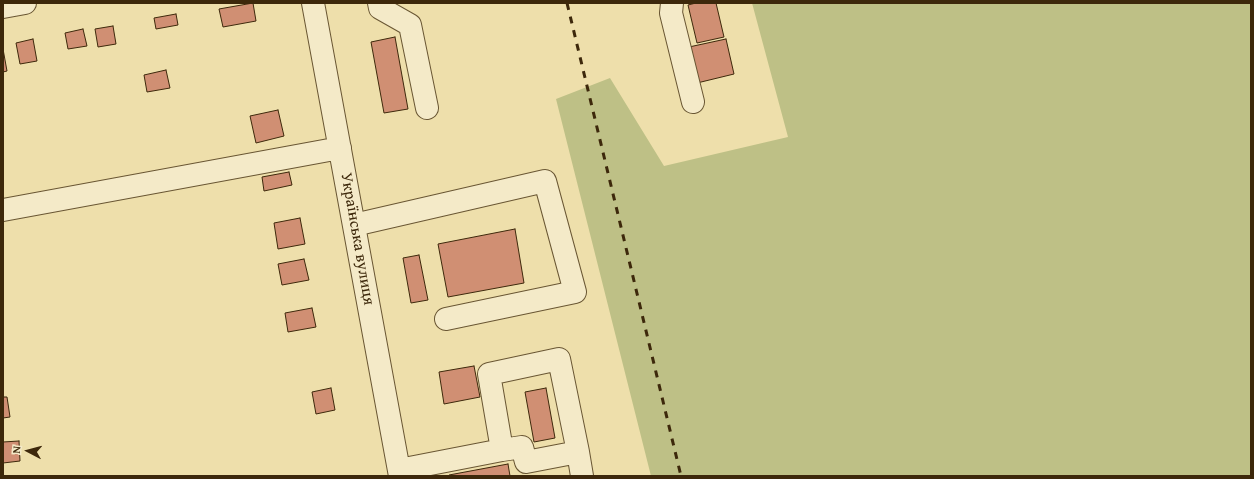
<!DOCTYPE html>
<html>
<head>
<meta charset="utf-8">
<style>
	body { margin:0 }
	#map { position:relative; width:1254px; height:479px; overflow:hidden; background:#eedfab; font-family:"Gentium Book Plus",serif }
	canvas { display:block }
	.frame { position:absolute; inset:0; border:4px solid #3d280b; pointer-events:none }
	.north { position:absolute; left:8px; top:431px; width:40px; height:40px; -webkit-text-stroke:3px #f4eac8; paint-order:stroke; rotate:276deg; font-size:11px; font-weight:700; line-height:16px; text-align:center; color:#3d280b }
	.north::after { content:''; display:block; margin:auto; width:14px; height:18px; background:#3d280b; clip-path:polygon(50% 0,100% 100%,50% 72%,0 100%) }
</style>
</head>
<body>
<div id="map">
<canvas width="1254" height="479"></canvas>
<div class="frame"></div>
<div class="north">N</div>
</div>
<script>
const c = document.querySelector('canvas').getContext('2d');
c.lineJoin = 'round';
function fill(path, color) {
  c.fillStyle = color;
  c.fill(path, 'evenodd');
}
function poly(rows) {
  const path = new Path2D();
  for (const r of rows) {
    path.moveTo(r[0], r[1]);
    for (let i = 2; i < r.length; i += 2) path.lineTo(r[i], r[i + 1]);
  }
  return path;
}
function stroke(path, color, width, dash) {
  c.strokeStyle = color;
  c.lineWidth = width;
  c.lineCap = dash ? 'butt' : 'round';
  c.setLineDash(dash || []);
  c.stroke(path);
}
function write(font, color, halo, rows, align = 'center') {
  c.font = font + ' "Gentium Book Plus",serif';
  c.lineWidth = 4;
  c.setLineDash([]);
  c.textBaseline = 'middle';
  c.strokeStyle = halo;
  c.fillStyle = color;
  for (const [text, x, y, turn = 0] of rows) {
    c.save();
    c.translate(x, y);
    c.rotate((+turn || 0) * Math.PI / 180);
    c.textAlign = isNaN(turn) ? turn : align;
    if (halo) c.strokeText(text, 0, 0);
    c.fillText(text, 0, 0);
    c.restore();
  }
}
const green = poly([
	[752,3,1251,3,1251,476,651,476,556,99,610,78,664,166,788,137]
]);
const building = poly([
	[253,3,256,21,223,27,219,9,253,3],
	[696,3,716,3,724,37,697,43,688,5,696,3],
	[176,14,178,25,156,29,154,18,176,14],
	[113,26,116,44,98,47,95,29,113,26],
	[83,29,87,46,68,49,65,33,83,29],
	[395,37,408,109,384,113,371,42,395,37],
	[33,39,37,61,20,64,16,43,33,39],
	[726,39,734,74,697,83,689,47,726,39],
	[3,49,7,71,3,72,3,49],
	[166,70,170,88,147,92,144,75,166,70],
	[278,110,284,136,256,143,250,116,278,110],
	[289,172,292,185,264,191,262,177,289,172],
	[300,218,305,244,278,249,274,223,300,218],
	[515,229,524,283,448,297,438,244,515,229],
	[419,255,428,300,411,303,403,258,419,255],
	[304,259,309,280,282,285,278,264,304,259],
	[312,308,316,327,288,332,285,313,312,308],
	[474,366,480,397,444,404,439,372,474,366],
	[331,388,335,410,316,414,312,392,331,388],
	[546,388,555,438,534,442,525,392,546,388],
	[3,397,7,397,10,417,3,418,3,397],
	[19,441,20,461,3,463,3,442,19,441],
	[508,464,510,476,450,476,449,475,508,464]
]);
const minor = poly([
	[313,3,400,476],
	[379,3,380,8,410,25,427,108],
	[672,3,671,13,693,102],
	[3,7,25,3],
	[3,210,340,148],
	[354,225,545,181,575,292,446,319],
	[578,452,582,476],
	[399,470,502,450,489,374,559,359,578,452,526,462,522,447,502,450]
]);
const rail = poly([
	[567,3,681,476]
]);
const streetNames = [
	["Українська вулиця",357,239,80]
];
fill(green, '#bec086');
fill(building, '#d08f73');
stroke(building, '#3d280b', 1);
stroke(minor, '#695633', 24);
stroke(minor, '#f4eac8', 22);
stroke(rail, '#3d280b', 3, [7, 7]);
write('16px', '#3d280b', '#f4eac8', streetNames);
</script>
</body>
</html>
